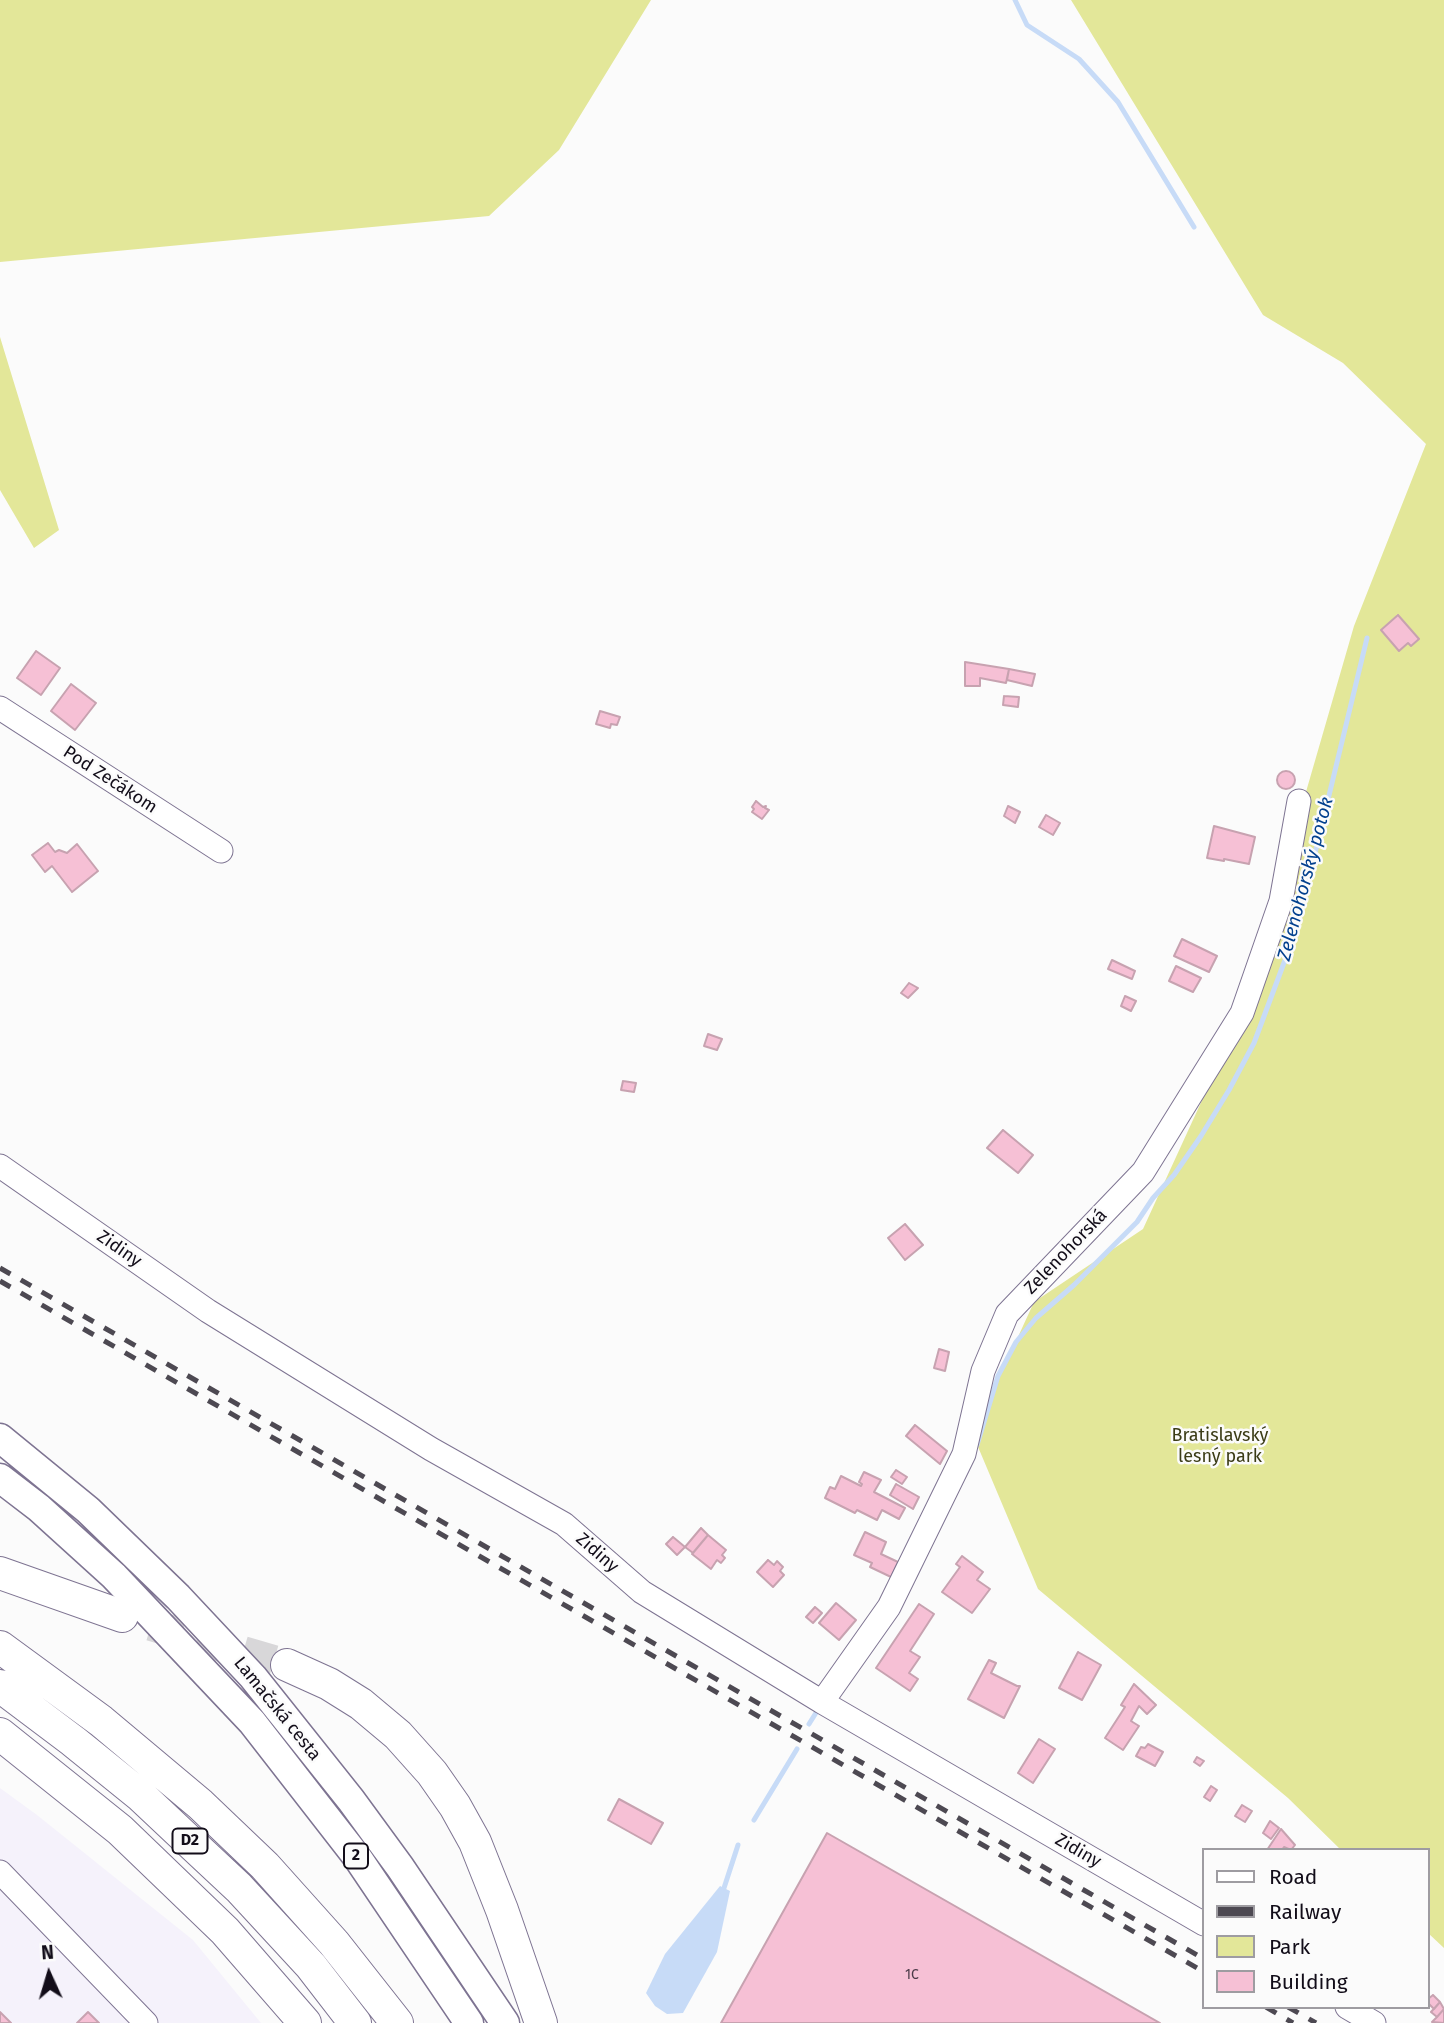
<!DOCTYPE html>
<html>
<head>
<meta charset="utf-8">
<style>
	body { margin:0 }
	#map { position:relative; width:1444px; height:2023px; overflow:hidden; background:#fbfbfb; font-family:"Fira Sans",sans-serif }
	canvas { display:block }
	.legend { position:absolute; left:1202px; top:1848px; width:228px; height:161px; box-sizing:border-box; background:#fbfbfb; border:2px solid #9e9ca1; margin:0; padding:9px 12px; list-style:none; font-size:21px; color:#120d19 }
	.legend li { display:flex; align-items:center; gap:14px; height:35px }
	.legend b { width:35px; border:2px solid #9e9ca1 }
	.north { position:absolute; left:14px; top:1939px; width:70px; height:70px; -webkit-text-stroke:5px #fbfbfb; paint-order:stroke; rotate:356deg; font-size:19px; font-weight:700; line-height:28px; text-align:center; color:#120d19 }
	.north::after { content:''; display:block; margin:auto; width:24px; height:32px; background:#120d19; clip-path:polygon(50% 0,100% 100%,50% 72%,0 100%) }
</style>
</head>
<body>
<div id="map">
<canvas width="1444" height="2023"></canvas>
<ul class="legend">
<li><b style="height:9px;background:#fff"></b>Road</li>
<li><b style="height:9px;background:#4d4952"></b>Railway</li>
<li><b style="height:19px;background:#e3e799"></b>Park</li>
<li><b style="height:19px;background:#f6c0d5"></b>Building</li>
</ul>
<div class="north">N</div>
</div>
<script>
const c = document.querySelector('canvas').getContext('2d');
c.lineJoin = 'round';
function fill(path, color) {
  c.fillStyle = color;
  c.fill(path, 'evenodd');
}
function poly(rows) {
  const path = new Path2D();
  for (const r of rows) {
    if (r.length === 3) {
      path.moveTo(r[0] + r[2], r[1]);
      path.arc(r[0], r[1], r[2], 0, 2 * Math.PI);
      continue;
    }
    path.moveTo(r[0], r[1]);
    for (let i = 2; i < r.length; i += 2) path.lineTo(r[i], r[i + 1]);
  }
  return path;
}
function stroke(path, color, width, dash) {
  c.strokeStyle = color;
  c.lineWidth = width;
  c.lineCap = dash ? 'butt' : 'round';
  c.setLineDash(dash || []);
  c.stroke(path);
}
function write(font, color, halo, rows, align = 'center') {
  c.font = font + ' "Fira Sans",sans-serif';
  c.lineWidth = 5;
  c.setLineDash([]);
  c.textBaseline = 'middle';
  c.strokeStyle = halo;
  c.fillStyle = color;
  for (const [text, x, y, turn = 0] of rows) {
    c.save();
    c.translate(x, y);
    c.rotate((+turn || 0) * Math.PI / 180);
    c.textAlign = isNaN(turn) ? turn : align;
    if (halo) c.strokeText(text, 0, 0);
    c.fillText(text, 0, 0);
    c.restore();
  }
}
const built = poly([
	[0,1788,37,1815,193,1940,261,2023,0,2023]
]);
const green = poly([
	[0,0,651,0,559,150,489,216,0,262],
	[1071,0,1444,0,1444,1948,1428,1933,1428,1850,1341,1850,1288,1798,1038,1589,973,1435,1034,1302,1143,1229,1242,1013,1354,626,1426,444,1343,363,1263,315],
	[0,337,59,530,34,548,0,490]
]);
const water = poly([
	[720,1886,730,1891,717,1952,683,2013,667,2014,655,2006,646,1993,665,1954]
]);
const stream = poly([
	[1015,0,1027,25,1079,59,1118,102,1194,227],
	[977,1445,998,1376,1016,1342,1036,1318,1074,1285,1137,1222,1153,1198,1174,1175,1201,1136,1229,1090,1254,1043,1297,928,1367,638],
	[809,1724,819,1708],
	[754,1820,797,1749],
	[724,1888,738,1845]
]);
const building = poly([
	[1398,615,1419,639,1411,646,1408,643,1399,651,1381,630,1398,615],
	[36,651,60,668,41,695,17,678,36,651],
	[965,662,1009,669,1006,683,980,678,980,686,965,686,965,662],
	[1009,669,1035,674,1032,686,1007,680,1009,669],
	[71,684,96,703,75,730,51,711,71,684],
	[1004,696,1019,697,1018,707,1003,705,1004,696],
	[600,711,620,717,617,725,611,724,610,728,596,724,600,711],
	[1286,780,9],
	[756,801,763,807,766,806,765,808,769,810,762,819,752,812,754,809,752,807,756,801],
	[1008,806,1020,812,1015,823,1004,816,1008,806],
	[1046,815,1060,823,1053,835,1039,827,1046,815],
	[1214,826,1255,837,1249,864,1224,859,1224,861,1207,858,1214,826],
	[48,843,55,852,59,850,67,853,77,844,98,871,72,892,52,866,45,872,32,855,48,843],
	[1182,939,1217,956,1209,972,1174,956,1182,939],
	[1112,960,1135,971,1132,979,1108,969,1112,960],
	[1176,966,1201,978,1193,992,1169,981,1176,966],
	[909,983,918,988,908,998,901,993,909,983],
	[1125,996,1136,1001,1131,1011,1121,1006,1125,996],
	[708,1034,722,1039,717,1050,704,1046,708,1034],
	[623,1081,636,1083,634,1092,621,1090,623,1081],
	[1003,1130,1033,1155,1018,1173,987,1148,1003,1130],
	[905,1224,923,1245,905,1260,888,1238,905,1224],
	[939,1349,949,1352,945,1371,934,1368,939,1349],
	[915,1425,947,1451,940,1464,906,1436,915,1425],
	[896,1470,907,1477,902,1484,891,1477,896,1470],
	[864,1472,881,1480,874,1492,905,1508,899,1519,882,1510,877,1520,857,1510,855,1513,825,1498,830,1487,835,1489,841,1476,861,1486,862,1484,859,1482,864,1472],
	[896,1484,919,1497,913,1509,890,1495,896,1484],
	[701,1528,708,1535,693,1553,685,1547,701,1528],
	[865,1532,886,1542,881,1554,898,1562,891,1577,870,1567,872,1563,854,1555,865,1532],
	[708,1535,726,1550,722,1555,725,1558,721,1563,717,1560,711,1569,692,1554,708,1535],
	[673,1537,685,1547,677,1555,666,1544,673,1537],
	[962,1556,983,1572,977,1580,990,1589,972,1613,942,1592,960,1567,956,1564,962,1556],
	[768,1560,774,1565,777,1561,783,1567,780,1571,784,1575,773,1587,757,1572,768,1560],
	[836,1603,856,1620,839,1640,819,1623,836,1603],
	[919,1604,934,1614,910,1651,920,1657,909,1673,918,1679,910,1691,876,1668,919,1604],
	[815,1607,822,1613,813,1623,806,1617,815,1607],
	[1078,1652,1101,1665,1082,1700,1059,1688,1078,1652],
	[989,1660,996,1663,991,1673,1017,1686,1020,1686,1004,1718,968,1699,989,1660],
	[1134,1684,1156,1705,1147,1714,1139,1706,1131,1721,1139,1726,1123,1750,1105,1738,1125,1707,1121,1705,1134,1684],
	[1039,1739,1055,1749,1033,1783,1018,1773,1039,1739],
	[1148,1744,1163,1752,1155,1766,1136,1756,1141,1747,1145,1748,1148,1744],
	[1197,1757,1204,1761,1200,1766,1194,1762,1197,1757],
	[1211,1786,1217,1790,1210,1801,1204,1797,1211,1786],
	[619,1799,663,1823,651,1844,608,1820,619,1799],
	[1242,1805,1252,1811,1245,1822,1235,1816,1242,1805],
	[1270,1821,1279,1828,1271,1839,1263,1833,1270,1821],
	[1281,1829,1295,1845,1291,1850,1284,1847,1282,1850,1267,1850,1281,1829],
	[827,1833,1160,2023,721,2023,827,1833],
	[1433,1995,1440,2002,1434,2009,1428,2003,1428,1999,1433,1995],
	[1440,2002,1444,2009,1437,2017,1431,2012,1440,2002],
	[1444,2009,1444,2023,1432,2022,1437,2017,1444,2009],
	[0,2012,11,2023,0,2023,0,2012],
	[88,2012,99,2023,77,2023,88,2012]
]);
const highwayTunnel = poly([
	[151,1625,287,1665]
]);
const minor = poly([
	[0,708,221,851],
	[0,1166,208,1311,431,1449,564,1524,642,1592,822,1702,1204,1924],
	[822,1702,889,1607,964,1454,983,1371,1007,1314,1143,1172,1242,1013,1281,901,1299,801],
	[0,1872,146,2023],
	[1347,2007,1374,2023]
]);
const major = poly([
	[0,1438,88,1510,178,1597,253,1677,351,1800,400,1867,505,2023],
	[0,1478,39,1508,114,1576,252,1722,357,1857,469,2023]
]);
const highway = poly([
	[0,1573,122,1616],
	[0,1647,101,1721,200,1804,265,1866,334,1943,397,2023],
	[287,1665,329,1684,361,1704,398,1735,432,1773,455,1806,475,1842,502,1910,541,2023],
	[0,1686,73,1741,141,1796,192,1844,239,1888,311,1966,355,2023],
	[0,1734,120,1830,225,1931,305,2023]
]);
const rail = poly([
	[0,1268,1204,1959],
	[0,1281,1204,1972],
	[1266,2007,1293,2023],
	[1288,2007,1316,2023]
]);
const numberNames = [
	["1C",912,1975]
];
const shields = [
	[190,1841,35],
	[356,1856,24]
];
const shieldNames = [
	["D2",190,1841],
	["2",356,1856]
];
const streetNames = [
	["Pod Zečákom",110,780,33],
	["Zidiny",119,1249,35],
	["Zelenohorská",1066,1252,-46],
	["Zidiny",597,1553,41],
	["Lamačská cesta",277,1709,51],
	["Zidiny",1078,1851,30]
];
const parkNames = [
	["Bratislavský",1220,1436],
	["lesný park",1220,1457]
];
const waterNames = [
	["Zelenohorský potok",1306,879,-75]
];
fill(built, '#f5f2fb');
fill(green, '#e3e799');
fill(water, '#c7dbf7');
stroke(stream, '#c7dbf7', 5);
fill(building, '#f6c0d5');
stroke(building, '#c7a2b0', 2);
stroke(highwayTunnel, '#d8d7d9', 32, [32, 16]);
stroke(minor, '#7e7492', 25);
stroke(major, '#7e7492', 31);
stroke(highway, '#7e7492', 34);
stroke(minor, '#fff', 23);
stroke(major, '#fff', 28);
stroke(highway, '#fff', 32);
stroke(rail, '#4d4952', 5, [12, 12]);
write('14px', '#4b3a48', null, numberNames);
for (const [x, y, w] of shields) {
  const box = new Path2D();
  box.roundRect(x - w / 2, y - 12.5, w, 25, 5);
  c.fillStyle = '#fbfbfb';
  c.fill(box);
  stroke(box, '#120d19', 2);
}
write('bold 16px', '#120d19', null, shieldNames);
write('18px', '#120d19', '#fbfbfb', streetNames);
write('18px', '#3b3c16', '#fbfbfb', parkNames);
write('italic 19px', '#02408e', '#fbfbfb', waterNames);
</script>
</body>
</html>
